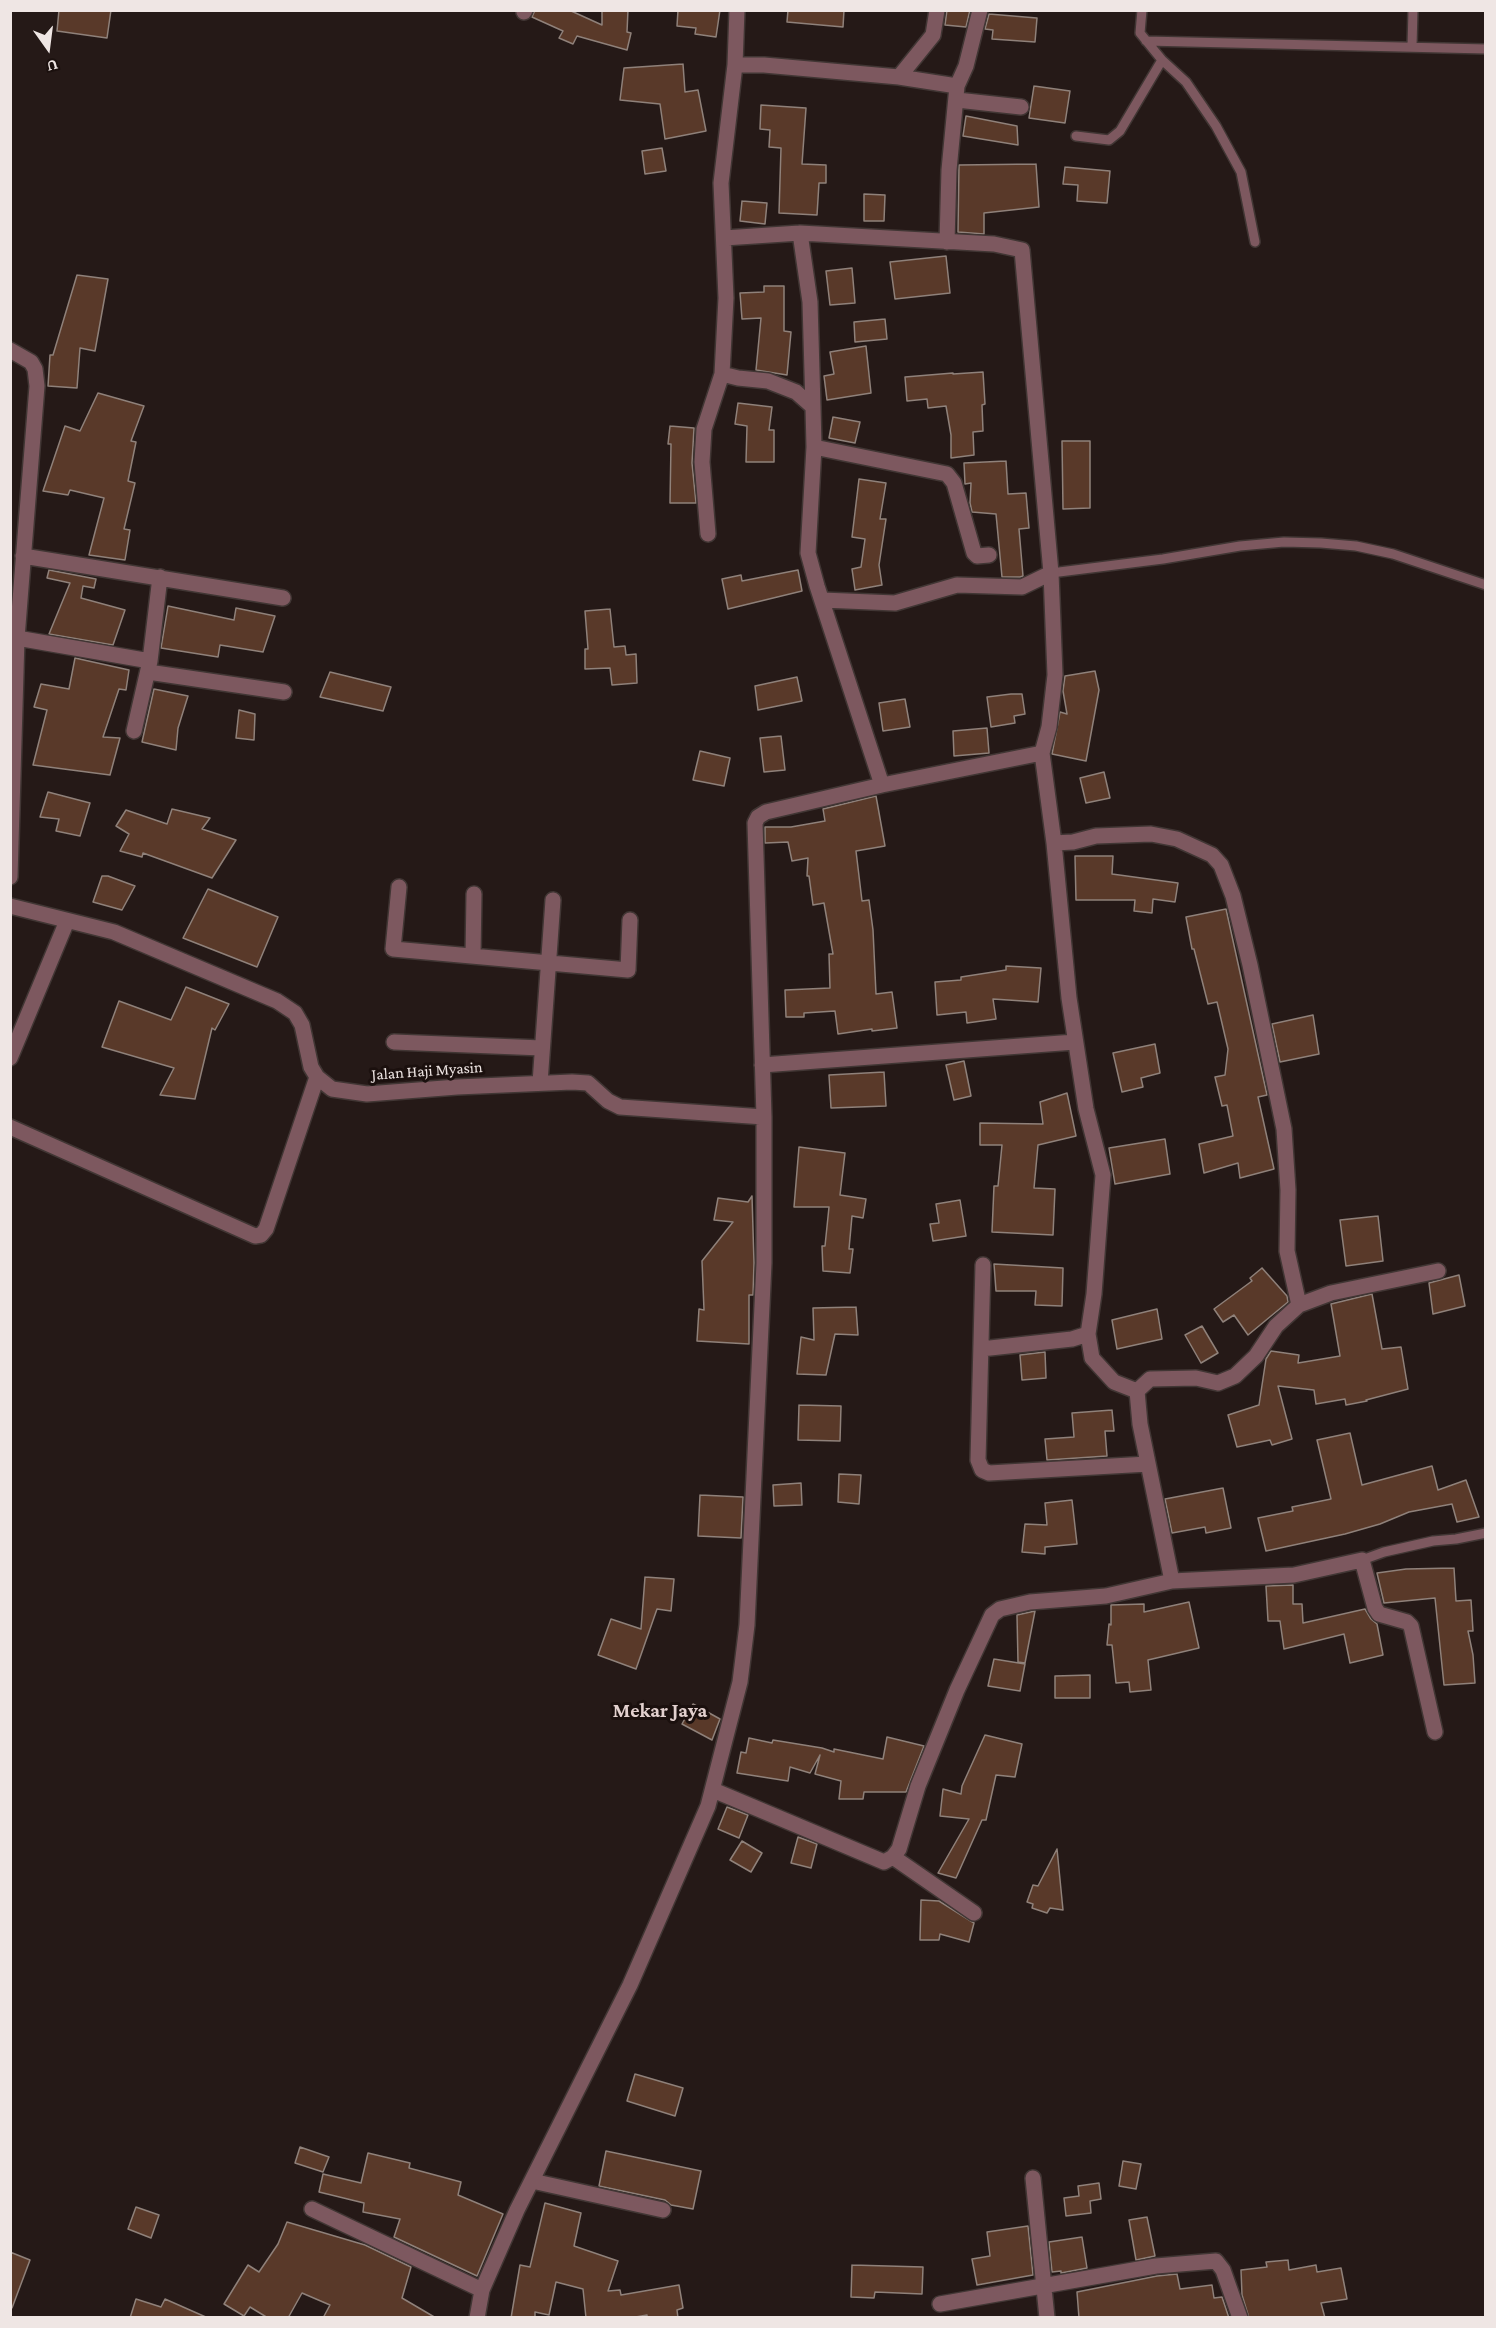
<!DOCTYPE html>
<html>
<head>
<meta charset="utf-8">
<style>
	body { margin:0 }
	#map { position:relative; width:1496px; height:2328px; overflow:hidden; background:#251917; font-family:"Crimson Pro",serif }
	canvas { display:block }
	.frame { position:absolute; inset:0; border:12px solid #efe6e4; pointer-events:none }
	.north { position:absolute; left:18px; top:18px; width:60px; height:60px; -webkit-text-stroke:4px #1b100e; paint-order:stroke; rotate:166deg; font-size:16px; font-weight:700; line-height:24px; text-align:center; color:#efe6e4 }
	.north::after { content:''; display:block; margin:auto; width:21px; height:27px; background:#efe6e4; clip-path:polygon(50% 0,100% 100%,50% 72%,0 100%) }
</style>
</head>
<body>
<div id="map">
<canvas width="1496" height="2328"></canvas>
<div class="frame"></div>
<div class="north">U</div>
</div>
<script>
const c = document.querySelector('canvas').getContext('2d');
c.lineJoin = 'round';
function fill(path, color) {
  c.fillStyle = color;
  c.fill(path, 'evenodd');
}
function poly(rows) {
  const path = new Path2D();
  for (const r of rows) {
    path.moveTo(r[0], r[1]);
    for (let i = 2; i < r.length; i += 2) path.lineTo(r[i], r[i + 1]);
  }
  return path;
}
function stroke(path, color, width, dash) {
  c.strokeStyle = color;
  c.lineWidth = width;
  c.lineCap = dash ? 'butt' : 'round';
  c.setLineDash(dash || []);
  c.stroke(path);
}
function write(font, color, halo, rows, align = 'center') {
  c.font = font + ' "Crimson Pro",serif';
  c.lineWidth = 6;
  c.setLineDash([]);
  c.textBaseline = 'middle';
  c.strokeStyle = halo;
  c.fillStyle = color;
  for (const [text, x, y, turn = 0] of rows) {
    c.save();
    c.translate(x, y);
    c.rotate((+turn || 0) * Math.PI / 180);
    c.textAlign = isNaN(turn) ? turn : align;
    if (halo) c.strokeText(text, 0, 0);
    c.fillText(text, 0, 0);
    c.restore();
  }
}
const building = poly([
	[59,10,111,10,107,38,57,31,59,10],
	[535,10,569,10,602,25,602,10,628,10,627,32,631,33,627,50,577,36,573,44,559,38,563,31,532,17,535,10],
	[678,10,720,10,716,37,695,34,696,28,677,26,678,10],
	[788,10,844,10,843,27,787,22,788,10],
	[947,10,970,10,966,27,945,25,947,10],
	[989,14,1037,18,1035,42,992,39,993,30,985,29,989,14],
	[683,64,685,92,698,90,706,131,665,139,660,104,620,100,624,68,683,64],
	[1034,86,1070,91,1065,123,1029,118,1034,86],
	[761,105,806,108,802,164,826,165,826,183,819,183,817,215,779,213,781,148,769,147,770,130,760,129,761,105],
	[966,116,1017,126,1018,145,963,136,966,116],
	[662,148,666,171,645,174,642,151,662,148],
	[1036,164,1039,207,984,213,984,234,958,232,959,165,1036,164],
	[1065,167,1110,171,1107,203,1077,201,1078,185,1063,184,1065,167],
	[864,194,885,195,884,221,864,221,864,194],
	[742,201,767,203,765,224,740,221,742,201],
	[946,256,950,293,895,299,890,262,946,256],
	[852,268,855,303,830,305,826,271,852,268],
	[77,275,108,279,95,351,80,348,77,388,48,386,50,355,53,355,77,275],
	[764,286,784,286,784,331,791,332,787,375,756,370,761,318,742,319,740,293,764,292,764,286],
	[885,319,887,339,855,342,854,322,885,319],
	[866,346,871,393,827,400,824,376,834,374,830,352,866,346],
	[983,372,985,404,982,405,983,431,973,432,974,455,951,458,951,435,946,406,928,408,927,399,907,401,905,377,953,373,953,374,983,372],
	[98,393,144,406,131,441,136,442,128,481,135,483,124,529,130,530,125,560,89,555,104,498,70,490,68,495,43,491,65,426,80,431,98,393],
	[738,403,772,407,769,430,774,430,774,462,746,462,747,426,735,424,738,403],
	[833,417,860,422,855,443,829,438,833,417],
	[670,426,694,428,692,463,696,503,670,503,671,444,668,444,670,426],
	[1062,441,1090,441,1090,508,1063,509,1062,441],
	[1006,461,1008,494,1026,493,1029,528,1019,529,1023,576,1020,577,1002,577,996,514,972,512,970,503,971,483,965,484,964,463,1006,461],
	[859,479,886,483,880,519,886,519,879,565,882,585,855,590,852,569,861,567,865,539,852,537,859,479],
	[49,570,96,579,94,588,83,586,81,598,125,610,113,645,49,634,70,583,47,578,49,570],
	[798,570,802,591,728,609,722,579,741,575,742,581,798,570],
	[168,606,234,620,236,608,275,616,263,652,220,645,218,657,161,648,168,606],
	[610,609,614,647,625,646,626,655,636,654,637,683,612,685,610,668,585,669,585,649,588,649,585,611,610,609],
	[75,658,129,670,126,690,119,689,103,737,120,738,110,775,33,765,47,710,34,707,41,684,69,689,75,658],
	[1095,671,1099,690,1086,761,1052,754,1060,712,1067,714,1063,691,1065,676,1095,671],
	[330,672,391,687,383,711,320,697,330,672],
	[797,677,802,701,758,710,755,686,797,677],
	[154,689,188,696,178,728,176,750,142,742,154,689],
	[1011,694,1022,694,1025,714,1014,716,1015,723,991,727,987,697,1011,694],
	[905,699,910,727,883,731,879,703,905,699],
	[239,710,255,714,254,740,236,738,239,710],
	[987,728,989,753,954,756,953,731,987,728],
	[781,736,785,770,764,772,760,738,781,736],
	[700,751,730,758,724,786,693,780,700,751],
	[1104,772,1110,798,1086,803,1080,778,1104,772],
	[48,792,90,803,80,836,56,831,59,819,40,817,48,792],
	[876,796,885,846,856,851,862,901,869,900,873,930,876,994,892,992,897,1028,872,1031,872,1029,838,1034,835,1011,804,1013,804,1017,786,1017,785,990,830,988,829,954,833,954,824,903,813,905,809,876,807,876,808,858,792,861,788,842,765,843,765,827,791,827,825,821,823,809,876,796],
	[172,809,210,818,202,829,236,840,212,878,143,853,142,857,120,851,129,834,116,826,126,810,167,824,172,809],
	[1075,856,1113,856,1112,874,1178,883,1175,902,1153,899,1152,913,1134,911,1135,900,1076,900,1075,856],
	[102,876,108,876,135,886,122,910,93,902,102,876],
	[208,889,278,917,257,967,183,938,208,889],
	[1226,909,1267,1095,1258,1097,1274,1169,1240,1178,1238,1163,1204,1173,1199,1144,1233,1136,1227,1105,1222,1106,1215,1077,1225,1075,1228,1049,1217,1002,1208,1004,1194,949,1192,949,1186,917,1226,909],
	[1006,966,1041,968,1038,1002,993,999,996,1019,967,1023,966,1012,937,1015,935,982,961,980,961,977,1006,970,1006,966],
	[186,987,229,1004,215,1030,212,1028,195,1099,160,1095,174,1068,102,1047,119,1001,171,1020,186,987],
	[1313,1015,1319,1054,1280,1062,1272,1024,1313,1015],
	[1155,1044,1160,1073,1141,1078,1143,1087,1122,1092,1113,1053,1155,1044],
	[964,1061,971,1096,954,1100,946,1065,964,1061],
	[884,1072,886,1106,831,1108,829,1075,884,1072],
	[1067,1093,1076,1136,1038,1145,1034,1188,1055,1189,1053,1235,992,1232,994,1186,998,1186,1002,1145,980,1145,980,1123,1043,1124,1040,1102,1067,1093],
	[1165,1139,1170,1174,1115,1184,1109,1148,1165,1139],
	[799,1147,845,1153,840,1195,866,1199,863,1218,852,1216,849,1249,853,1249,850,1273,823,1271,822,1246,825,1246,829,1207,794,1207,799,1147],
	[752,1196,754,1263,753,1295,749,1295,749,1344,697,1341,699,1309,704,1310,702,1261,733,1222,714,1220,718,1198,748,1202,752,1196],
	[960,1200,966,1236,933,1241,930,1224,939,1223,936,1204,960,1200],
	[1378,1216,1383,1261,1346,1266,1340,1220,1378,1216],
	[994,1264,1063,1268,1062,1306,1035,1305,1036,1291,996,1291,994,1264],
	[1262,1268,1287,1296,1288,1302,1248,1335,1234,1315,1223,1322,1214,1309,1252,1281,1250,1278,1262,1268],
	[1459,1275,1465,1306,1433,1314,1429,1283,1459,1275],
	[1372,1294,1382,1349,1401,1347,1408,1389,1366,1400,1367,1401,1346,1405,1345,1399,1316,1404,1314,1390,1278,1386,1292,1439,1272,1445,1270,1440,1237,1447,1228,1415,1259,1405,1266,1359,1271,1351,1299,1355,1298,1363,1340,1356,1331,1304,1372,1294],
	[856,1307,858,1335,835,1334,826,1375,797,1374,801,1337,814,1340,813,1308,856,1307],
	[1157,1309,1162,1339,1117,1349,1112,1320,1157,1309],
	[1202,1326,1218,1353,1201,1363,1185,1335,1202,1326],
	[1045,1352,1046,1378,1022,1380,1020,1355,1045,1352],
	[799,1405,841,1406,840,1441,798,1440,799,1405],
	[1112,1410,1114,1431,1105,1431,1107,1456,1047,1460,1045,1439,1074,1437,1072,1413,1112,1410],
	[1350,1433,1362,1485,1432,1466,1438,1490,1466,1480,1479,1517,1457,1522,1452,1504,1409,1512,1380,1524,1345,1534,1266,1551,1258,1518,1293,1511,1292,1507,1331,1499,1317,1440,1350,1433],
	[839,1474,861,1475,859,1504,838,1502,839,1474],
	[801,1483,802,1505,774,1506,773,1485,801,1483],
	[1223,1488,1231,1528,1206,1533,1205,1527,1172,1533,1165,1499,1223,1488],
	[700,1495,743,1497,741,1538,698,1536,700,1495],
	[1072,1500,1077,1544,1045,1547,1045,1554,1022,1552,1025,1524,1047,1525,1045,1503,1072,1500],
	[1454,1568,1456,1601,1471,1600,1473,1631,1468,1631,1473,1655,1475,1683,1444,1685,1435,1598,1384,1603,1377,1573,1406,1569,1454,1568],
	[645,1577,674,1579,671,1611,657,1609,636,1669,598,1655,611,1619,641,1629,645,1577],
	[1293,1585,1293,1604,1302,1604,1303,1623,1365,1609,1371,1619,1377,1624,1383,1655,1350,1663,1344,1634,1284,1649,1280,1621,1268,1621,1266,1586,1293,1585],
	[1189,1602,1199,1648,1148,1660,1151,1690,1130,1692,1129,1682,1116,1683,1112,1645,1107,1645,1109,1624,1111,1625,1111,1605,1144,1604,1144,1612,1189,1602],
	[1035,1611,1025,1663,1018,1662,1017,1615,1035,1611],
	[994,1659,1025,1664,1020,1691,988,1686,994,1659],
	[1090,1675,1090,1698,1055,1698,1055,1676,1090,1675],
	[693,1704,720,1719,712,1740,682,1724,693,1704],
	[985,1735,1022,1744,1015,1777,996,1775,986,1820,982,1820,956,1878,938,1873,969,1819,940,1816,943,1789,961,1794,962,1786,985,1735],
	[887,1737,924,1746,906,1792,864,1792,863,1799,839,1799,841,1781,815,1774,820,1755,810,1773,790,1767,788,1781,737,1773,741,1752,746,1753,749,1738,772,1743,773,1740,822,1748,834,1752,834,1749,883,1759,887,1737],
	[727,1807,748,1815,739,1838,718,1829,727,1807],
	[798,1837,817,1844,811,1868,791,1863,798,1837],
	[742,1841,762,1853,751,1872,730,1860,742,1841],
	[1057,1849,1063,1910,1050,1908,1047,1913,1032,1908,1033,1904,1027,1902,1033,1885,1038,1886,1057,1849],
	[921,1900,939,1901,974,1923,969,1942,940,1934,939,1940,920,1940,921,1900],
	[635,2074,683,2088,675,2116,627,2101,635,2074],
	[300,2147,329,2157,323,2172,295,2163,300,2147],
	[606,2151,701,2171,693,2209,671,2205,665,2200,599,2186,606,2151],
	[368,2153,410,2163,409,2168,461,2182,458,2195,503,2214,477,2276,394,2237,400,2219,363,2212,364,2203,319,2192,323,2174,361,2183,368,2153],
	[1123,2161,1141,2164,1136,2189,1119,2186,1123,2161],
	[1099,2183,1101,2199,1090,2201,1091,2213,1066,2216,1064,2198,1079,2196,1078,2186,1099,2183],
	[545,2203,581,2213,574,2246,618,2261,608,2291,620,2290,621,2295,679,2285,683,2308,677,2310,678,2318,647,2318,647,2315,630,2318,586,2318,583,2289,556,2282,549,2315,535,2312,535,2318,511,2318,520,2265,530,2267,545,2203],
	[136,2207,159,2215,151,2238,128,2229,136,2207],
	[1147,2217,1155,2256,1136,2260,1129,2220,1147,2217],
	[287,2222,365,2245,411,2267,402,2298,436,2318,323,2318,330,2305,302,2293,288,2318,268,2318,250,2307,244,2316,224,2304,248,2265,259,2272,278,2244,287,2222],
	[1028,2226,1033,2275,977,2285,972,2259,990,2256,987,2232,1028,2226],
	[1082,2237,1087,2268,1061,2273,1061,2271,1052,2272,1049,2242,1082,2237],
	[10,2252,30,2260,12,2308,10,2308,10,2252],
	[1288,2260,1289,2270,1316,2265,1317,2272,1341,2268,1347,2299,1321,2303,1325,2318,1249,2318,1242,2295,1241,2270,1267,2267,1266,2262,1288,2260],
	[852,2265,923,2267,922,2294,875,2292,874,2298,851,2297,852,2265],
	[1177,2274,1180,2289,1212,2285,1214,2298,1222,2297,1229,2318,1079,2318,1077,2292,1157,2276,1177,2274],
	[136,2299,161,2307,165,2299,208,2318,130,2318,136,2299]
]);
const lane = poly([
	[1142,10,1140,33,1162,60,1186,82,1216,126,1241,172,1255,242],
	[1146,41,1486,49],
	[1412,46,1413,10],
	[1076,136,1109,140,1120,131,1162,60],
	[1051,573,1163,559,1240,546,1284,542,1321,543,1356,546,1393,554,1486,585],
	[1362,1560,1384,1552,1433,1541,1456,1539,1486,1533]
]);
const street = poly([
	[524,12,525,10],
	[735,65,764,65,899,77,957,86,949,170,947,242],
	[899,77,933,35,937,10],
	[957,86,966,66,980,10],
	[957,100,1021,107],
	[800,233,810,302,813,407],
	[724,238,800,233,994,244,1022,250,1051,573,1055,675,1049,727,1042,753,1054,843,1073,842,1096,836,1151,834,1177,839,1212,855,1221,865,1233,896,1250,965,1284,1129,1288,1190,1287,1251,1299,1305],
	[10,350,31,362,35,369,37,386,17,638,10,877],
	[814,447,947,474,954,483,974,553,977,556,989,555],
	[708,534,702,462,704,429,722,374,726,298,721,183,735,65,737,10],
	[23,556,283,598],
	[822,600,895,603,957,585,1022,587,1051,573],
	[17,638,150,661],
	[148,672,284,692],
	[134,731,150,661,160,577],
	[882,785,1042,753],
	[399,887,393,949,628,970,630,920],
	[10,906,114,932,277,1001,295,1013,302,1025,311,1067,317,1077,332,1089,367,1094,457,1087,572,1082,588,1083,608,1101,620,1107,764,1117],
	[473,956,474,894],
	[394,1042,542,1048],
	[10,1058,67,921],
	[762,1065,1075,1042],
	[540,1083,553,900],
	[10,1127,255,1236,261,1235,266,1229,317,1077],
	[983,1265,978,1460,982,1470,989,1473,1148,1464],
	[1088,1334,1092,1358,1114,1382,1137,1391],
	[981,1349,1072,1339,1088,1334,1094,1294,1103,1175,1086,1109,1069,998,1054,843],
	[1172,1581,1140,1424,1137,1391,1150,1379,1196,1378,1218,1383,1235,1376,1256,1356,1276,1326,1299,1305,1331,1293,1438,1271],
	[713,1790,884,1862,893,1857,899,1849,918,1786,957,1690,992,1615,1000,1609,1030,1602,1106,1596,1172,1581,1294,1575,1362,1560,1375,1608,1379,1614,1407,1622,1411,1626,1435,1732],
	[893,1857,974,1913],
	[1033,2178,1047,2318],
	[532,2181,663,2210],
	[312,2209,482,2290],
	[940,2304,1156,2266,1216,2261,1223,2270,1240,2318],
	[477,2318,482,2290,517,2210,630,1985,708,1806,740,1682,747,1625,764,1263,764,1117,755,823,758,817,766,812,882,785,817,586,808,553,814,447,813,407,796,392,768,381,738,378,722,374]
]);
const streetNames = [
	["Jalan Haji Myasin",427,1071,-4]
];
const quarterNames = [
	["Mekar Jaya",660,1711]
];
fill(building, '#593929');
stroke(building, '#8f817a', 1.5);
stroke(lane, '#413634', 12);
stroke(street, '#413634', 18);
stroke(lane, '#7d585f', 9);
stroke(street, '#7d585f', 15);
write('16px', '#efe6e4', '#1b100e', streetNames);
write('bold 20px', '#e2d0ce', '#1b100e', quarterNames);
</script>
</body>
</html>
